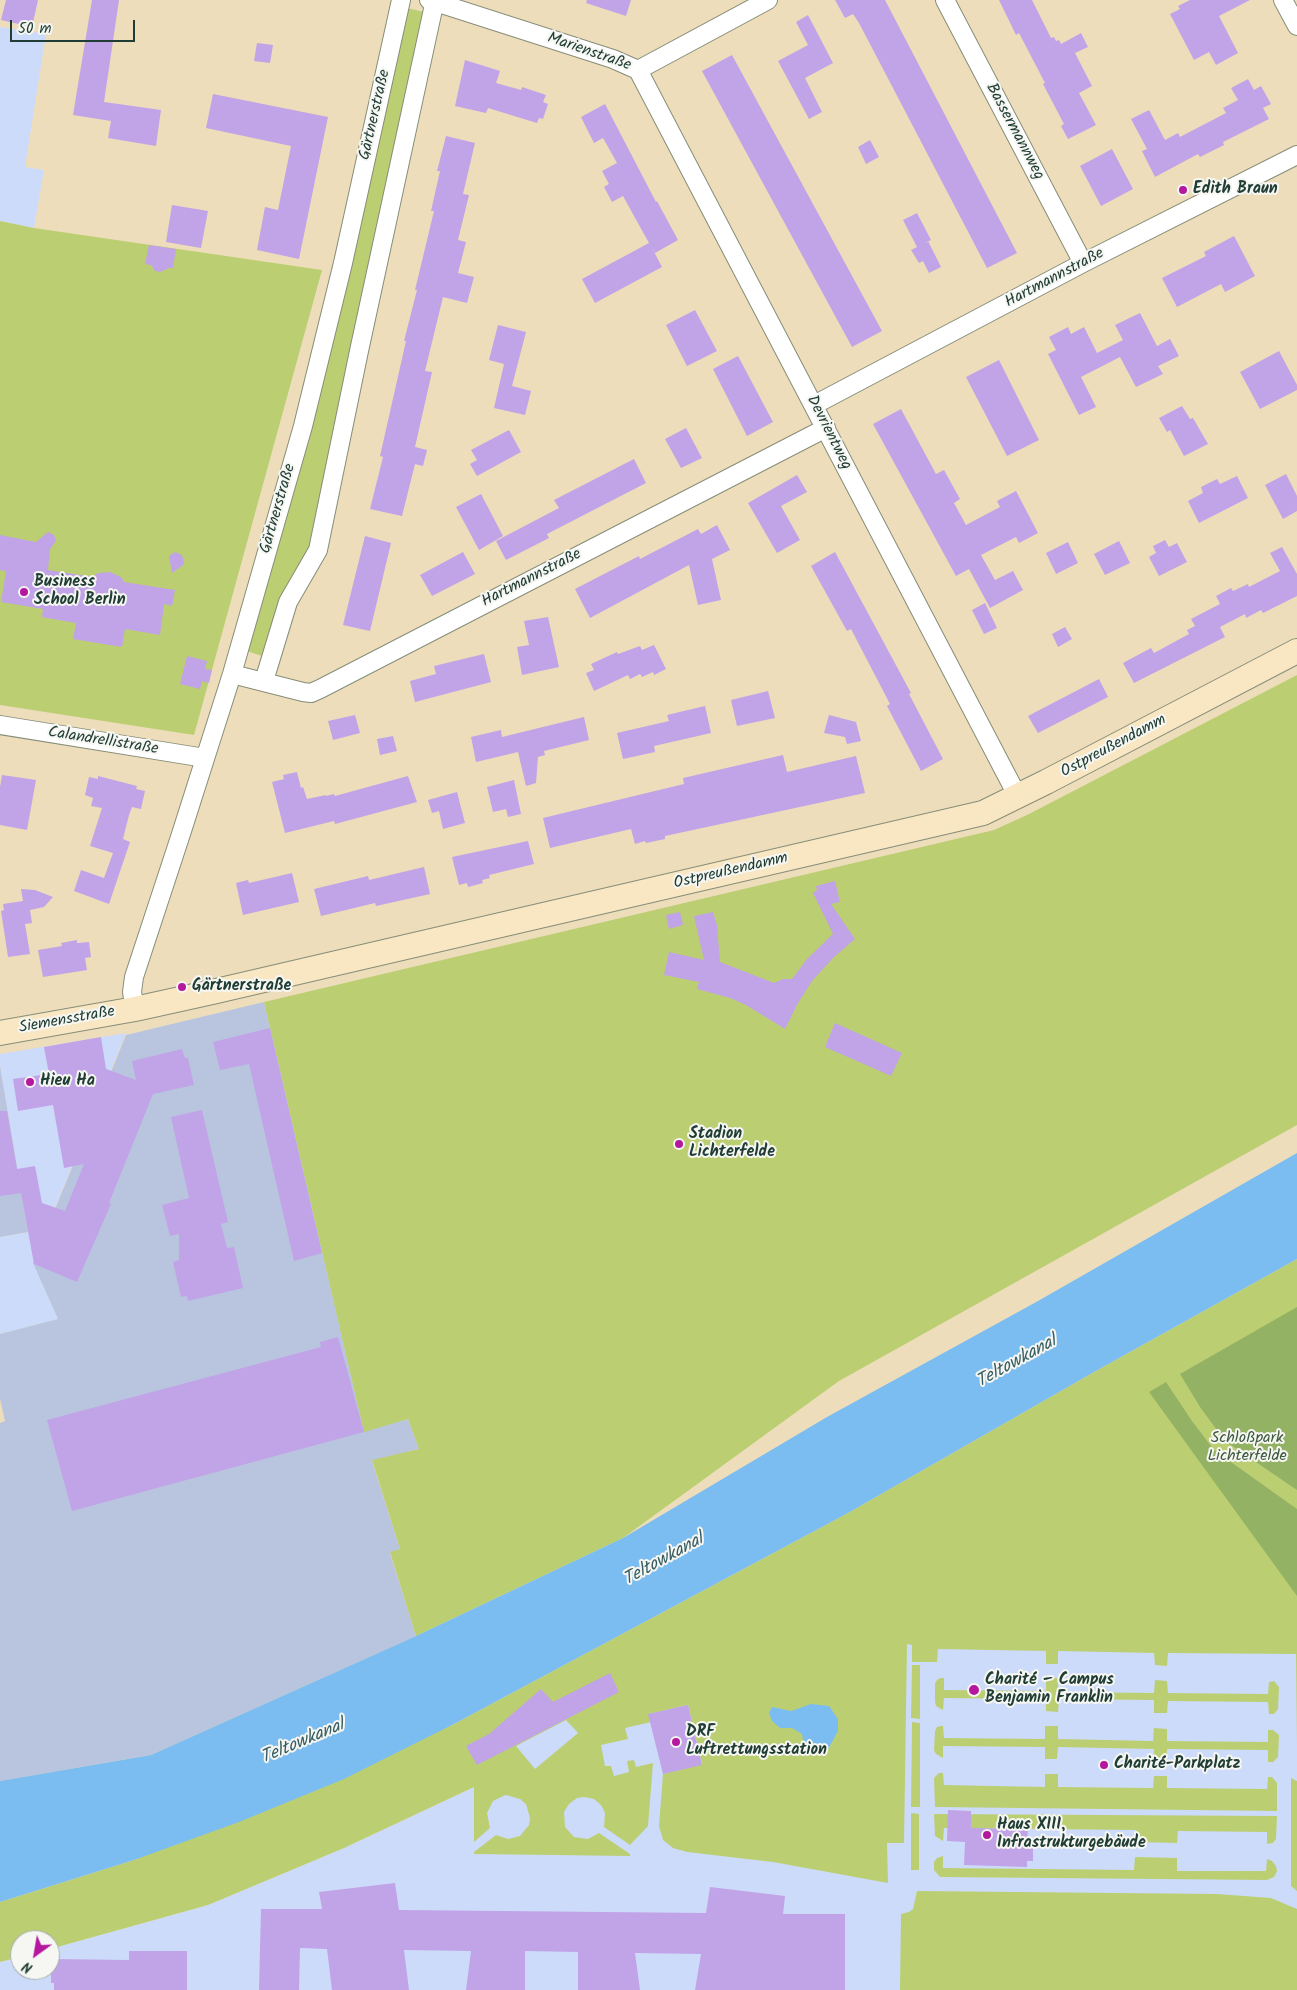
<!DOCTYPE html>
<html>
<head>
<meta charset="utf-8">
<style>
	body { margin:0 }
	#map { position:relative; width:1297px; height:1990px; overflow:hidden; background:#edb; font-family:Kalam,sans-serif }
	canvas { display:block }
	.north { position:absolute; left:10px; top:1930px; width:50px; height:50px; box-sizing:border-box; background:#f6f6f2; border:1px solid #a0aca6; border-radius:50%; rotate:212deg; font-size:14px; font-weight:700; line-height:20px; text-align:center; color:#1f3d34 }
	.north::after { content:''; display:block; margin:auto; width:18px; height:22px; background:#b5179e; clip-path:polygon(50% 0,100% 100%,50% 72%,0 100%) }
	.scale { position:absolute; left:10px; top:20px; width:125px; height:22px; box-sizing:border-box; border:2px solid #1f3d34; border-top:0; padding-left:6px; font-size:15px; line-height:18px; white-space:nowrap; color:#1f3d34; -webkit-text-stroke:4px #f6f6f2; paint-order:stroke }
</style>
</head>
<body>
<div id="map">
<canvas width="1297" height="1990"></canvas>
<div class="north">N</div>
<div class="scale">50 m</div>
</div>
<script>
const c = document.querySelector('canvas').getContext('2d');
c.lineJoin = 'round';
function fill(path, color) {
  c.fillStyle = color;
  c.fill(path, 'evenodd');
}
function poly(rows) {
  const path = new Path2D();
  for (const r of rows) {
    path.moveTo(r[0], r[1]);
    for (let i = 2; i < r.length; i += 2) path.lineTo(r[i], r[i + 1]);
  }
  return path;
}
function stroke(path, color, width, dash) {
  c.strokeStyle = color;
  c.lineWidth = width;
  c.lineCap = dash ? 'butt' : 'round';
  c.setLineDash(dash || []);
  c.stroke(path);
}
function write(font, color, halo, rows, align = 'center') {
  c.font = font + ' Kalam,sans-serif';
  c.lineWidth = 4;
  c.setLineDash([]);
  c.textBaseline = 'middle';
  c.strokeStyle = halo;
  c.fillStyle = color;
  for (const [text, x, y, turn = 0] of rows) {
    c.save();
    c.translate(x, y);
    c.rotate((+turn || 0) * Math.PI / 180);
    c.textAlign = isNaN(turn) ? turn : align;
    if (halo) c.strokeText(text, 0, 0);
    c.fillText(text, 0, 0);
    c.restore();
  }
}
const built = poly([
	[0,27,46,34,25,167,44,170,34,228,0,221],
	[126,1033,33,1262,58,1319,0,1334,0,1237,28,1232,0,1066,0,1054],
	[895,1549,1297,1597,1297,1990,0,1990,0,1962,20,1957,20,1970,50,1970,50,1949,208,1905,344,1848,474,1787,477,1765]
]);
const industrial = poly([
	[264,1002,364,1431,408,1419,419,1449,372,1461,400,1549,390,1553,416,1636,151,1755,0,1781,0,1423,5,1421,0,1399,0,1334,58,1319,33,1263,126,1035],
	[0,1066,28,1232,0,1237]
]);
const green = poly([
	[407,8,424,12,308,554,262,656,247,651],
	[0,221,34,228,322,270,194,735,0,705],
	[1297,675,1297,1125,839,1381,623,1538,416,1636,390,1552,400,1549,372,1460,419,1449,408,1419,364,1432,264,1002,994,830,1029,814],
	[1297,1259,1297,1746,1296,1654,1168,1653,1167,1666,1155,1665,1154,1653,1058,1651,1058,1664,1046,1664,1046,1651,938,1649,937,1662,912,1662,912,1645,907,1644,904,1843,887,1843,888,1883,773,1862,687,1852,673,1848,663,1840,659,1826,663,1774,702,1764,688,1705,649,1714,651,1722,625,1728,628,1739,601,1745,605,1766,611,1766,614,1776,629,1772,627,1761,634,1760,636,1767,653,1763,648,1826,630,1845,604,1827,605,1813,601,1805,594,1799,584,1797,577,1798,569,1804,564,1812,565,1827,574,1837,588,1839,599,1833,630,1854,630,1856,474,1854,474,1852,496,1835,508,1839,520,1836,529,1825,530,1818,526,1804,520,1799,506,1795,499,1798,493,1801,487,1813,490,1828,474,1842,474,1787,344,1848,208,1905,50,1949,50,1940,20,1940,20,1957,0,1962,0,1902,134,1860,454,1724,848,1513,1094,1372],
	[566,1720,578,1733,535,1769,516,1746],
	[912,1665,920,1665,920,1719,911,1718],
	[941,1678,944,1678,944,1690,1046,1691,1046,1678,1058,1678,1058,1692,1154,1693,1155,1680,1167,1681,1168,1693,1268,1694,1269,1682,1274,1681,1279,1687,1278,1709,1274,1714,1269,1714,1268,1702,1168,1701,1167,1713,1154,1713,1154,1700,1059,1699,1058,1712,1046,1711,1046,1699,944,1698,943,1710,936,1706,935,1702,935,1683,938,1679],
	[912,1722,920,1723,920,1807,911,1807],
	[940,1726,943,1726,944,1738,1045,1739,1045,1726,1058,1726,1058,1739,1153,1741,1154,1728,1167,1729,1167,1741,1268,1742,1268,1730,1273,1730,1279,1735,1278,1757,1273,1762,1268,1762,1268,1750,1167,1749,1167,1760,1154,1761,1154,1749,1058,1747,1057,1759,1045,1759,1045,1747,943,1746,943,1758,936,1754,934,1750,935,1731,937,1727],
	[939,1773,943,1773,944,1785,1045,1787,1045,1774,1058,1774,1058,1787,1153,1788,1154,1776,1167,1776,1167,1788,1267,1789,1268,1777,1272,1777,1277,1783,1277,1811,935,1807,934,1778],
	[1291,1778,1297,1781,1297,1891,1291,1886],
	[911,1813,919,1814,919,1870,911,1870],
	[934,1814,1277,1816,1276,1839,1273,1843,1267,1844,1267,1832,1178,1831,1177,1843,1136,1842,1136,1830,944,1828,943,1841,935,1836],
	[943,1856,943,1868,1134,1870,1135,1857,1177,1858,1177,1871,1266,1871,1267,1859,1272,1861,1276,1866,1277,1871,1274,1877,1267,1880,940,1877,934,1870,934,1862,937,1858],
	[917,1891,1217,1894,1271,1898,1297,1909,1297,1990,900,1990,901,1914,909,1912,913,1909]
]);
const forest = poly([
	[1297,1307,1297,1490,1225,1441,1200,1407,1180,1374],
	[1166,1382,1192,1421,1214,1450,1297,1509,1297,1596,1149,1392]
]);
const water = poly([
	[1297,1153,1297,1259,1094,1372,848,1513,454,1724,344,1779,239,1822,134,1860,0,1902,0,1781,151,1755,416,1636,623,1538,827,1417,1038,1301],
	[811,1704,829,1706,838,1719,838,1731,827,1751,809,1751,804,1746,802,1734,792,1728,780,1728,772,1721,769,1713,772,1707,791,1711]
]);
const building = poly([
	[6,0,38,0,32,27,1,20],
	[92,0,119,0,104,102,161,110,156,146,108,138,111,121,73,115],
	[587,0,631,0,626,16,586,3],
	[835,0,885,0,1017,253,987,268,859,23,853,14,845,18],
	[999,0,1032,0,1051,38,1054,37,1056,41,1059,40,1061,44,1081,33,1088,47,1075,53,1092,86,1079,93,1096,125,1068,139,1061,126,1064,124,1043,84,1045,83,1019,33,1016,35],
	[1190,0,1250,0,1219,16,1238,53,1216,65,1209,52,1194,60,1170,14,1180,9,1178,6],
	[808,15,833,63,805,78,822,112,809,119,778,61,808,45,796,22],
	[257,43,273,45,270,63,254,61],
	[732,55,882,331,852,347,702,71],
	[465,60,500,71,496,83,521,90,522,87,546,95,543,102,548,104,543,119,539,118,537,123,488,108,486,113,455,106],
	[1248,79,1254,90,1261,86,1271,104,1263,108,1269,119,1223,142,1224,145,1200,157,1198,154,1155,177,1142,151,1147,149,1131,119,1149,110,1165,140,1178,133,1180,137,1226,113,1223,108,1238,100,1231,88],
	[213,94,328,117,299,259,257,250,265,207,278,210,291,146,206,128],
	[605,104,656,202,657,201,678,240,655,253,651,246,662,267,595,303,582,279,649,243,623,196,612,202,604,187,609,184,602,171,617,163,603,138,594,143,581,117],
	[446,136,475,143,463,194,469,195,458,240,466,242,458,273,474,277,467,303,443,297,425,371,432,372,415,447,427,450,423,466,415,464,402,516,370,509,383,457,380,456,406,341,404,341,417,290,415,290,434,211,431,211,440,171,437,171],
	[870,140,879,157,866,164,858,147],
	[1112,149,1133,189,1101,206,1080,166],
	[172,205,208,211,201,248,166,242],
	[917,213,931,240,923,244,928,241,941,267,929,273,923,261,919,263,911,250,917,247,903,220],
	[1234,236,1255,276,1225,292,1221,284,1177,307,1162,278,1206,256,1204,252],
	[149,245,176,249,173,268,169,268,160,272,155,271,151,265,145,264],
	[695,310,717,351,687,366,666,325],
	[1140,313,1157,346,1170,339,1179,356,1158,366,1163,374,1136,387,1120,357,1081,377,1096,407,1079,415,1048,354,1056,350,1049,337,1068,327,1071,334,1084,327,1097,353,1123,340,1115,325],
	[498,325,526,332,512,386,531,391,525,415,494,408,504,364,489,360],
	[1279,351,1297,385,1297,390,1260,409,1240,372],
	[738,356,773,422,747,436,713,369],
	[999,360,1039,440,1007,456,966,377],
	[1182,406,1190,419,1193,418,1208,444,1184,456,1170,430,1167,432,1159,418],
	[901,409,936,474,944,470,960,499,954,503,966,525,1000,507,997,501,1016,491,1038,533,1019,543,1016,537,981,555,995,580,1013,571,1023,590,990,608,969,569,956,576,873,424],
	[686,428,702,458,681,468,665,439],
	[509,430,521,452,477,476,470,464,477,460,471,450],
	[634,459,646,483,547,534,549,538,506,560,496,541,559,508,554,500],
	[1286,474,1297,496,1297,511,1283,519,1265,485],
	[797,475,807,492,781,506,800,540,777,553,748,503],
	[1237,476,1248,498,1199,523,1188,501,1203,493,1201,487,1217,479,1220,484],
	[481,494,503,536,479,550,456,507],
	[717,525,730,550,712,559,721,600,698,605,689,565,590,618,575,589,639,556,640,559,698,529,701,534],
	[48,532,54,535,56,541,50,549,48,570,93,577,98,573,110,572,121,577,124,582,175,590,172,606,164,604,160,635,125,629,122,647,73,639,76,623,42,617,43,609,1,602,6,571,0,570,0,535,36,542],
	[365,536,391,543,370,631,343,625],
	[1165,540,1169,547,1177,543,1187,562,1159,576,1149,557,1156,553,1153,546],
	[1119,541,1130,563,1105,575,1094,554],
	[1068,542,1078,563,1056,574,1046,553],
	[1282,547,1297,574,1297,596,1263,613,1261,610,1246,618,1245,614,1220,627,1225,637,1134,683,1123,663,1151,648,1154,653,1189,634,1187,630,1195,626,1191,619,1220,604,1216,596,1231,588,1233,591,1248,584,1249,587,1280,571,1270,553],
	[175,552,182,555,184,562,183,565,172,573,169,556],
	[463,552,475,574,432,596,420,575],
	[835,552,911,693,909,694,943,759,921,771,887,706,890,704,851,629,847,631,811,566],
	[985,603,997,628,984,634,972,610],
	[548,617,559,667,522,675,517,647,529,645,524,621],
	[1065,627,1072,639,1058,647,1052,634],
	[654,645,666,669,654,675,653,672,642,677,640,674,630,679,628,675,594,691,586,673,594,670,591,664,617,652,618,654,640,646,642,650],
	[484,654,491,682,415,702,410,681,436,674,434,666],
	[187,656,207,661,205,669,212,670,209,683,202,681,200,689,180,684],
	[1099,679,1108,697,1038,733,1028,716],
	[768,691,775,718,737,726,731,700],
	[705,706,711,733,654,746,655,752,623,759,617,733,669,721,667,715],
	[355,715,360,733,333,740,328,721],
	[829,715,856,722,861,741,847,744,845,737,824,733],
	[584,717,589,740,544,751,545,755,538,757,536,783,526,786,518,752,476,762,471,737,501,730,502,737],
	[393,736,397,751,380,755,377,739],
	[783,755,787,772,856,756,865,793,665,836,665,839,646,843,645,841,635,844,631,829,550,848,543,818,684,784,683,778],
	[297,772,301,788,303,787,307,799,326,795,326,796,334,794,335,796,408,776,417,802,335,824,334,821,285,833,272,782,284,779,283,775],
	[2,775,36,780,27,830,0,825,0,787],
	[98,776,137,786,136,789,145,791,141,809,132,807,129,815,123,839,130,842,109,904,74,891,81,870,104,878,113,853,90,846,102,808,91,806,93,798,85,795,89,777,98,779],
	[514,780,521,814,508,817,506,809,493,812,487,787],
	[457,792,465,823,443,829,439,811,432,813,428,800],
	[528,841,534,864,489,875,490,878,482,880,483,883,468,887,467,883,459,885,452,857],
	[424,867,430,894,376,906,375,903,321,916,314,889,368,876,369,880],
	[292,873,299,902,243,915,236,883,248,880,249,883],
	[835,881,840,902,831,904,855,939,834,957,812,981,798,1003,785,1029,746,1005,730,998,697,989,699,982,664,975,669,952,704,960,694,916,713,912,717,925,720,962,774,983,783,979,792,979,807,959,833,934,813,893,817,890,816,886],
	[21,889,35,890,53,897,44,907,30,910,32,923,25,924,30,954,8,957,1,911,4,910,3,904,23,901],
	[680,912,683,925,669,929,666,915],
	[77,940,77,943,89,942,91,957,85,958,87,970,43,977,38,950,62,946,61,943],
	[835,1023,902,1053,891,1076,825,1047],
	[270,1028,322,1253,294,1261,249,1064,220,1070,213,1042],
	[101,1037,106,1069,136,1080,132,1061,182,1049,185,1058,188,1058,194,1085,153,1094,109,1203,111,1204,77,1282,34,1264,21,1193,0,1196,0,1111,7,1111,17,1169,35,1166,42,1203,65,1211,84,1164,64,1168,53,1105,18,1111,13,1079,49,1074,44,1047],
	[202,1110,228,1222,221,1224,227,1248,234,1247,243,1288,188,1301,187,1296,181,1297,173,1262,179,1260,179,1234,170,1236,162,1205,189,1198,171,1117],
	[338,1337,364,1432,72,1511,47,1420,321,1347,320,1342],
	[610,1673,619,1692,477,1765,466,1746,489,1734,541,1689,553,1702],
	[688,1705,702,1765,663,1774,648,1714],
	[948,1810,971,1811,971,1828,1028,1829,1027,1844,1033,1844,1033,1861,1027,1861,1027,1867,964,1865,965,1842,947,1841],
	[395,1883,399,1910,706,1913,710,1887,785,1896,783,1914,845,1914,845,1990,695,1990,701,1954,635,1953,640,1990,578,1990,578,1952,525,1951,525,1990,466,1990,471,1951,404,1950,409,1990,332,1990,327,1949,300,1948,299,1990,259,1990,261,1909,322,1909,319,1892],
	[129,1951,187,1951,187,1990,54,1990,54,1983,51,1983,51,1959,129,1960]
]);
const street = poly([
	[429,0,613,59,638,70],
	[945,0,1083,263],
	[1283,0,1297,26],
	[638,70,1018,797],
	[638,70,768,0],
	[814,405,1083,263,1297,155],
	[232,674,303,692,311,693,320,689,826,428],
	[264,681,288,602,318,550,359,351,435,0],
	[0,725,205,758],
	[135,1009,132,992,134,977,181,834,232,674,303,426,343,263,401,0]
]);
const secondary = poly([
	[0,1033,135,1009,212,992,983,813,1046,782,1297,651]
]);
const markers = [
	[1183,190,5,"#b5179e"],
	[24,592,5,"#b5179e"],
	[182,987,5,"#b5179e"],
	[30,1082,5,"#b5179e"],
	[679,1144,5,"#b5179e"],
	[974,1690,6,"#b5179e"],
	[676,1742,5,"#b5179e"],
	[1104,1765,5,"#b5179e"],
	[987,1835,5,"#b5179e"]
];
const streetNames = [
	["Marienstraße",589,53,19],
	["Gärtnerstraße",376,115,-77],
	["Bassermannweg",1014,132,62],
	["Hartmannstraße",1055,279,-28],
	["Devrientweg",828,433,63],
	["Gärtnerstraße",279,509,-74],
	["Hartmannstraße",532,579,-27],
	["Calandrellistraße",103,742,9],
	["Ostpreußendamm",1114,747,-28],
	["Ostpreußendamm",731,872,-13],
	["Siemensstraße",67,1021,-10]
];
const poiNames = [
	["Edith Braun",1193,190],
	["Business",34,583],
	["School Berlin",34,601],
	["Gärtnerstraße",192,987],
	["Hieu Ha",40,1082],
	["Stadion",689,1135],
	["Lichterfelde",689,1153],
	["Charité – Campus",985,1681],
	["Benjamin Franklin",985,1699],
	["DRF",686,1733],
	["Luftrettungsstation",686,1751],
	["Charité-Parkplatz",1114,1765],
	["Haus XIII,",997,1826],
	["Infrastrukturgebäude",997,1844]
];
const parkNames = [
	["Schloßpark",1247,1439],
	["Lichterfelde",1247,1457]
];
const waterNames = [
	["Teltowkanal",1017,1363,-29],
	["Teltowkanal",664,1561,-29],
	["Teltowkanal",303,1743,-23]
];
fill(built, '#cddbfa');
fill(industrial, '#b9c5de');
fill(green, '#bbcf72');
fill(forest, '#94b264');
fill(water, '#7bbdf1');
fill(building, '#c1a3e7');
stroke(street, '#868d78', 20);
stroke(secondary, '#868d78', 26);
stroke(street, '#fff', 18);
stroke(secondary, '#f9e7c3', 24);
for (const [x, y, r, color] of markers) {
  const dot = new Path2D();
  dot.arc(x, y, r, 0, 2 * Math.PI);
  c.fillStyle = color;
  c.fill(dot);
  stroke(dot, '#f6f6f2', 2);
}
write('16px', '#1f3d34', '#f6f6f2', streetNames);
write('bold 16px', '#1f3d34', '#f6f6f2', poiNames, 'left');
write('16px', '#3e5a40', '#f6f6f2', parkNames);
write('italic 18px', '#365d63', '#f6f6f2', waterNames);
</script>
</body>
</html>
